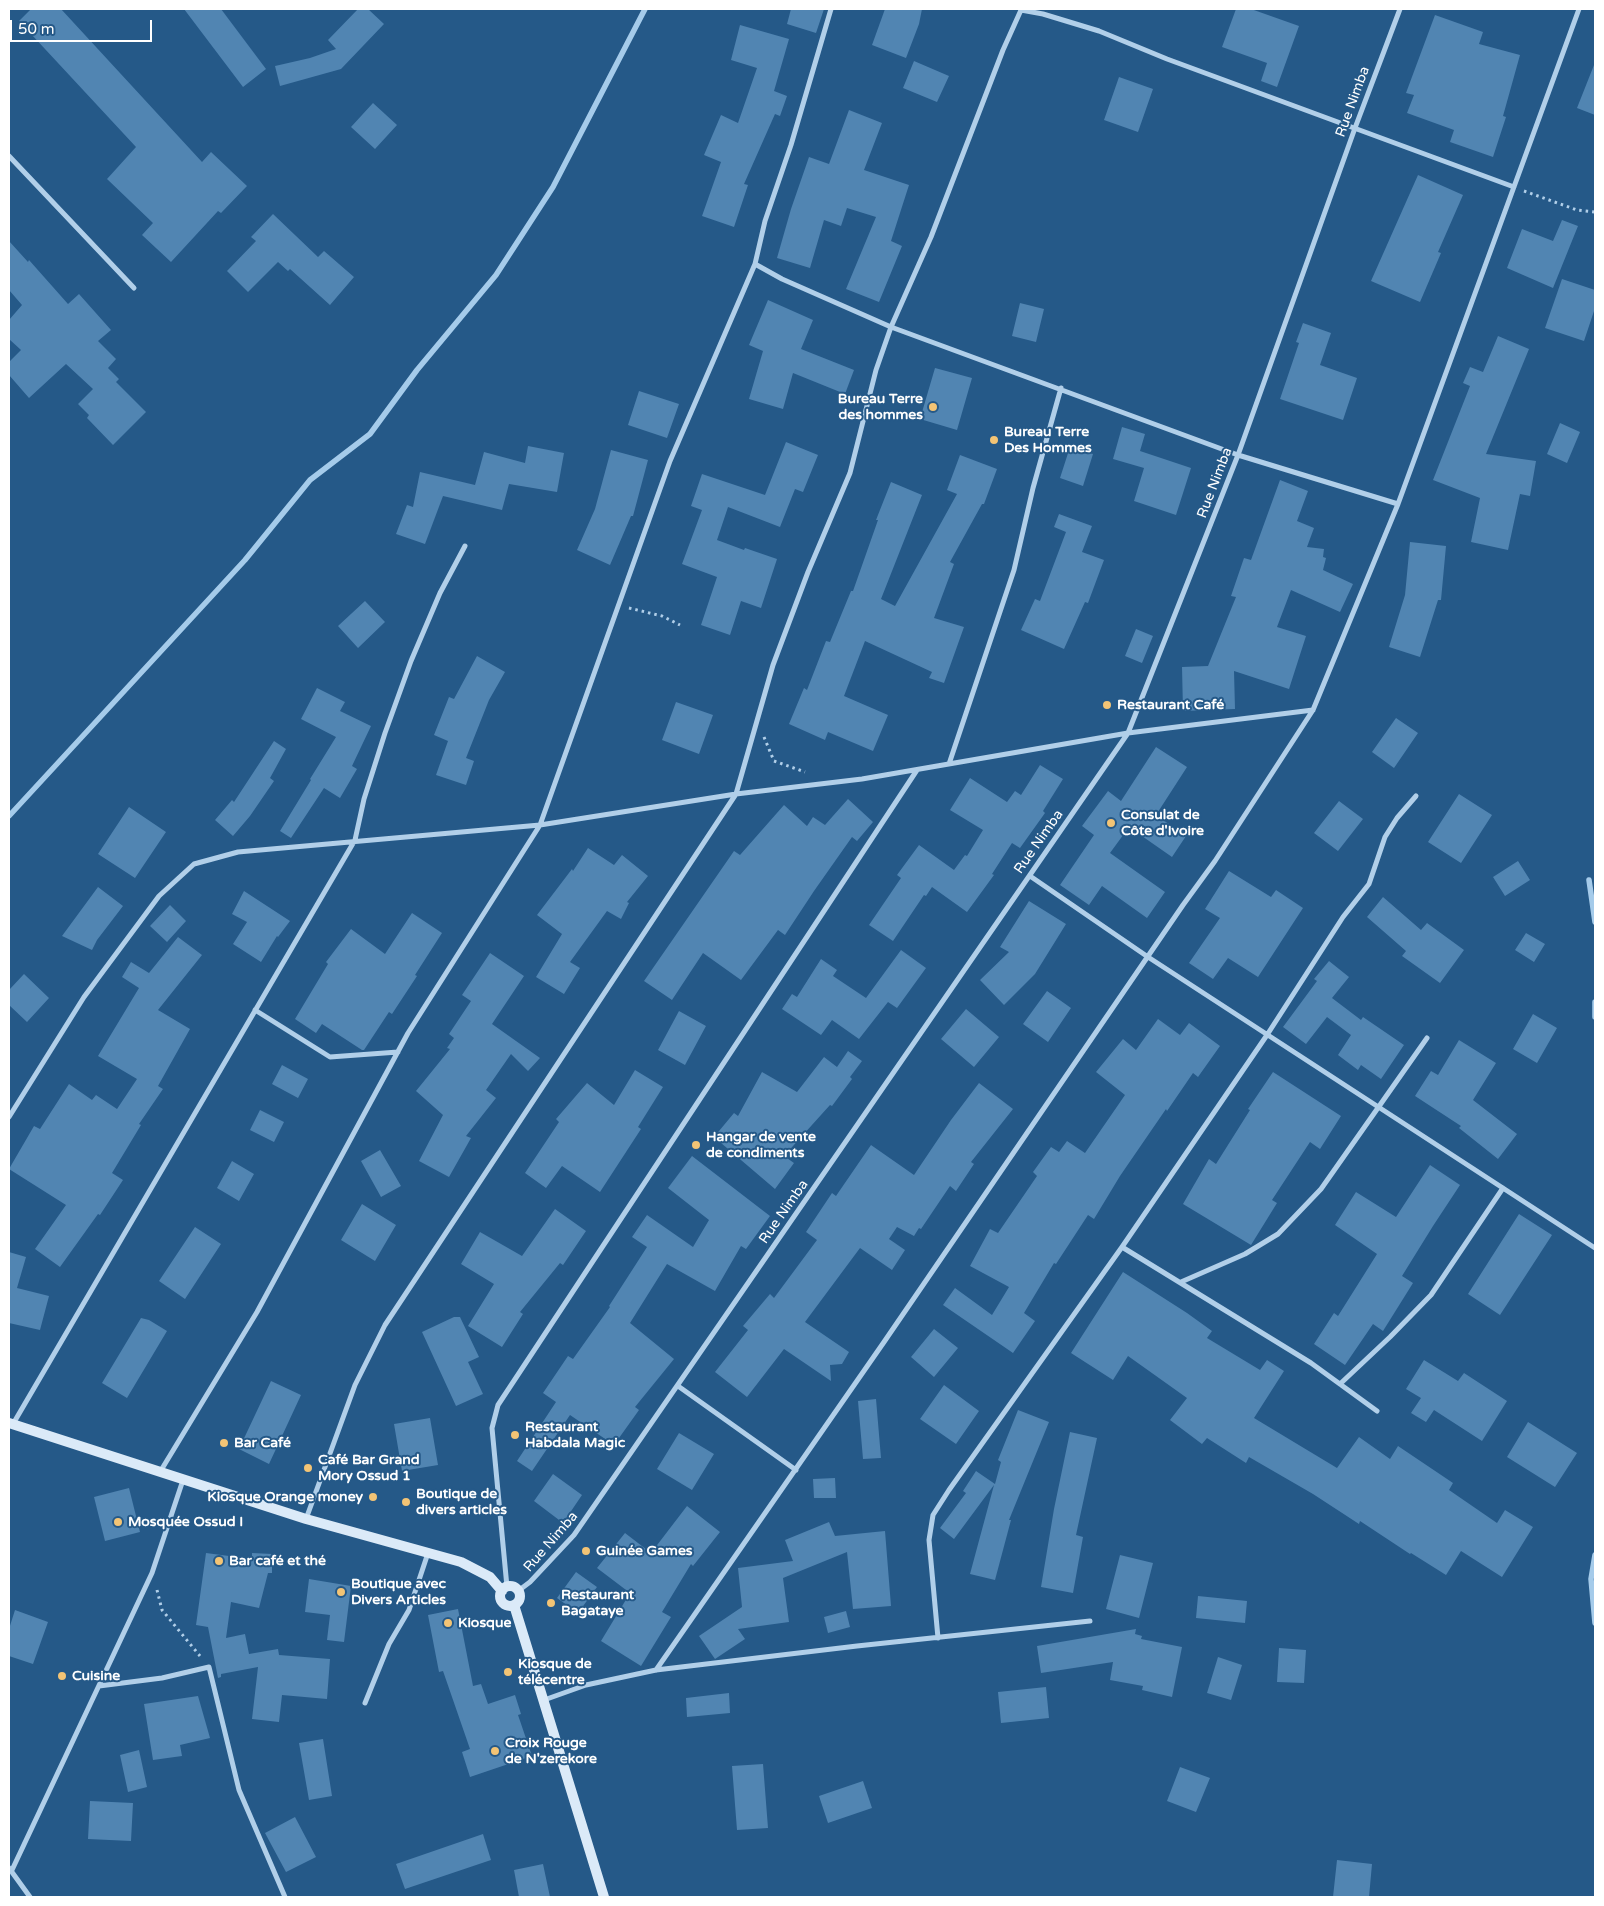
<!DOCTYPE html>
<html>
<head>
<meta charset="utf-8">
<style>
	body { margin:0 }
	#map { position:relative; width:1604px; height:1906px; overflow:hidden; background:#255988; font-family:"Varela Round",sans-serif }
	canvas { display:block }
	.frame { position:absolute; inset:0; border:10px solid #fff; pointer-events:none }
	.scale { position:absolute; left:10px; top:20px; width:142px; height:22px; box-sizing:border-box; border:2px solid #fff; border-top:0; padding-left:6px; font-size:15px; line-height:18px; white-space:nowrap; color:#fff; -webkit-text-stroke:4px #255988; paint-order:stroke }
</style>
</head>
<body>
<div id="map">
<canvas width="1604" height="1906"></canvas>
<div class="frame"></div>
<div class="scale">50 m</div>
</div>
<script>
const c = document.querySelector('canvas').getContext('2d');
c.lineJoin = 'round';
function poly(rows) {
  const path = new Path2D();
  for (const r of rows) {
    if (r.length === 3) {
      path.moveTo(r[0] + r[2], r[1]);
      path.arc(r[0], r[1], r[2], 0, 2 * Math.PI);
      continue;
    }
    path.moveTo(r[0], r[1]);
    for (let i = 2; i < r.length; i += 2) path.lineTo(r[i], r[i + 1]);
  }
  return path;
}
function stroke(path, color, width, dash) {
  c.strokeStyle = color;
  c.lineWidth = width;
  c.lineCap = dash ? 'butt' : 'round';
  c.setLineDash(dash || []);
  c.stroke(path);
}
function fill(path, color) {
  c.fillStyle = color;
  c.fill(path, 'evenodd');
}
function write(font, color, halo, rows, align = 'center') {
  c.font = font + ' "Varela Round",sans-serif';
  c.lineWidth = 4;
  c.setLineDash([]);
  c.textBaseline = 'middle';
  c.strokeStyle = halo;
  c.fillStyle = color;
  for (const [text, x, y, turn = 0] of rows) {
    c.save();
    c.translate(x, y);
    c.rotate((+turn || 0) * Math.PI / 180);
    c.textAlign = isNaN(turn) ? turn : align;
    if (halo) c.strokeText(text, 0, 0);
    c.fillText(text, 0, 0);
    c.restore();
  }
}
const stream = poly([
	[9,816,245,560,310,480,370,434,417,370,496,275,553,187,645,9],
	[1589,880,1595,922],
	[1595,1002,1595,1017],
	[1595,1555,1591,1579,1595,1623]
]);
const building = poly([
	[31,9,61,9,202,162,211,152,247,186,221,213,218,211,171,262,142,235,153,223,107,179,136,147,19,21],
	[184,9,221,9,266,69,243,87],
	[358,9,368,9,384,24,341,69,280,86,275,66,310,58,336,49,328,40],
	[791,9,824,9,816,33,787,24],
	[885,9,922,9,919,24,906,58,872,45],
	[1236,9,1251,9,1299,26,1277,87,1261,81,1267,63,1222,47],
	[1435,15,1483,32,1479,44,1520,55,1503,116,1506,117,1493,157,1450,142,1454,130,1407,113,1414,95,1406,93],
	[740,25,789,39,774,91,787,96,780,116,775,114,744,184,748,185,734,227,702,216,721,162,704,155,721,115,738,123,757,68,731,60],
	[914,61,949,76,937,102,903,88],
	[1594,65,1595,66,1595,115,1577,108],
	[1119,77,1153,89,1138,132,1104,120],
	[373,103,397,125,375,149,351,127],
	[849,110,882,123,864,170,909,185,891,241,902,246,879,302,846,289,876,217,847,208,841,226,824,220,810,268,777,258,791,209,809,157,829,164],
	[1418,175,1463,195,1438,252,1441,253,1420,302,1371,281],
	[273,214,318,257,324,251,354,277,330,305,290,269,288,271,278,262,248,292,227,271,256,241,251,237],
	[1562,220,1578,226,1553,288,1507,268,1522,229,1553,241],
	[9,241,28,262,29,260,68,304,79,294,111,330,98,341,116,359,108,368,119,379,116,382,146,412,113,445,87,418,89,415,78,404,93,389,66,364,29,398,9,375,9,362,21,350,9,339,9,320,22,305,9,290],
	[1562,279,1595,290,1595,308,1584,341,1545,328],
	[768,300,813,320,801,349,854,370,845,394,793,373,783,409,749,399,763,351,749,345],
	[1020,303,1044,309,1036,342,1012,336],
	[1303,323,1331,333,1320,365,1357,378,1343,420,1280,399,1299,343,1296,342],
	[1498,336,1529,349,1486,454,1536,461,1530,496,1520,494,1508,550,1471,542,1480,498,1433,480,1470,386,1463,383,1470,367,1483,372],
	[935,368,972,378,957,430,920,419],
	[639,391,679,404,667,438,628,425],
	[1560,423,1580,432,1567,463,1547,454],
	[1122,427,1145,434,1140,451,1191,468,1176,515,1134,501,1144,468,1113,459],
	[786,442,818,455,803,492,795,489,780,527,728,507,717,540,744,550,745,548,777,559,761,608,741,601,730,635,701,625,717,577,682,564,702,510,691,506,702,474,765,495],
	[528,446,564,453,557,492,509,484,502,510,443,496,425,544,396,534,407,505,413,507,420,472,475,485,484,452,525,463],
	[1070,447,1093,454,1083,486,1060,478],
	[611,450,648,460,633,516,631,516,610,565,577,550,595,509],
	[960,455,997,469,984,504,982,504,950,562,954,564,934,618,964,627,944,683,929,678,932,672,865,641,844,696,888,715,873,751,828,732,825,740,789,724,804,688,807,690,826,641,830,642,851,591,853,591,878,520,876,520,891,482,922,495,881,599,895,606,957,494,947,490],
	[1280,480,1308,491,1297,521,1314,528,1307,547,1324,549,1323,557,1326,558,1323,570,1353,584,1340,612,1291,590,1277,627,1306,636,1289,689,1234,671,1235,709,1183,711,1182,667,1208,666,1236,597,1231,596,1244,558,1251,560],
	[1059,514,1092,526,1082,552,1104,560,1088,603,1085,602,1064,649,1021,630,1035,599,1040,601,1066,532,1054,527],
	[1410,542,1446,546,1441,600,1438,600,1420,657,1389,647,1405,595],
	[365,601,385,622,358,648,338,626],
	[1136,629,1153,636,1142,663,1125,656],
	[477,656,505,672,489,700,466,758,474,761,466,785,436,775,448,741,434,735,449,697,454,699],
	[317,688,345,702,340,711,371,726,352,766,357,769,340,798,324,788,291,838,280,831,311,780,310,779,336,737,301,719],
	[676,702,713,715,699,754,662,740],
	[1396,718,1418,733,1394,768,1372,752],
	[274,741,286,749,270,778,274,781,250,816,233,836,215,820,232,800,234,802],
	[1156,747,1187,767,1156,815,1186,836,1172,857,1129,827,1110,853,1165,892,1147,918,1102,886,1089,905,1060,885,1094,835,1082,826,1108,791,1121,801],
	[1040,765,1063,779,1043,811,1045,813,1020,848,1012,843,992,874,994,875,967,912,932,887,926,896,924,895,893,941,869,925,901,878,897,875,919,845,954,870,965,855,967,856,983,830,950,810,970,778,1007,802,1015,791,1021,795],
	[1459,794,1492,815,1461,863,1428,842],
	[848,799,873,822,857,841,852,837,814,891,785,935,778,930,741,980,703,953,672,1000,644,981,734,851,740,855,784,805,807,826,813,817,825,825],
	[1339,801,1363,819,1338,851,1314,833],
	[129,807,166,832,135,878,98,854],
	[588,848,614,865,622,855,648,876,627,902,629,903,621,919,607,911,570,962,580,968,564,994,536,977,562,934,537,915,572,869,573,871],
	[1518,861,1530,880,1505,896,1493,877],
	[1229,871,1271,897,1276,890,1303,908,1258,977,1228,958,1213,979,1189,963,1220,918,1205,909],
	[98,887,123,906,97,940,92,950,62,936],
	[244,891,290,921,278,937,277,936,261,962,233,944,247,922,232,914],
	[1383,897,1421,930,1427,923,1464,950,1440,983,1402,956,1406,951,1367,917],
	[1029,901,1066,924,1035,974,1004,1005,980,980,1009,952,1000,947],
	[170,905,186,921,167,942,150,926],
	[412,913,442,933,415,975,417,976,392,1014,389,1012,364,1050,362,1050,322,1024,316,1033,295,1019,328,964,326,962,351,929,385,954],
	[1526,933,1545,944,1534,962,1515,950],
	[178,937,202,955,158,1010,190,1029,158,1086,163,1089,139,1124,141,1125,112,1173,123,1180,100,1215,98,1214,60,1267,35,1249,66,1205,9,1169,34,1126,40,1129,69,1084,92,1100,96,1095,117,1109,137,1079,98,1056,139,988,122,977,131,962,149,973],
	[901,950,926,968,897,1008,888,1002,859,1039,832,1020,821,1035,782,1009,792,994,797,997,821,959,837,970,833,976,866,998],
	[490,953,524,976,492,1024,540,1058,528,1071,511,1054,486,1090,496,1098,466,1136,471,1138,449,1177,419,1161,443,1115,416,1091,450,1049,447,1048,454,1038,449,1034,471,1001,462,995],
	[1329,961,1349,977,1332,998,1361,1020,1363,1017,1404,1045,1381,1079,1361,1065,1358,1070,1338,1055,1351,1035,1327,1017,1306,1044,1283,1027,1317,981,1314,979],
	[24,974,49,998,27,1022,9,1005,9,990],
	[1047,991,1071,1008,1048,1042,1023,1024],
	[966,1009,999,1037,974,1067,941,1039],
	[679,1011,706,1026,685,1065,658,1050],
	[1533,1014,1557,1028,1537,1063,1513,1049],
	[1158,1019,1180,1035,1189,1023,1220,1046,1198,1077,1193,1073,1167,1111,1166,1109,1120,1176,1094,1219,1088,1215,1056,1264,1054,1263,1024,1313,1035,1321,1013,1353,943,1305,955,1288,992,1315,1009,1287,970,1266,990,1229,998,1233,1037,1176,1033,1172,1051,1147,1059,1152,1067,1141,1085,1153,1125,1095,1096,1072,1123,1039,1136,1050],
	[1459,1040,1496,1063,1473,1100,1517,1134,1498,1159,1459,1128,1461,1126,1415,1096,1431,1071,1438,1075],
	[848,1051,862,1061,850,1077,852,1079,832,1106,830,1105,784,1156,794,1163,775,1189,714,1137,734,1113,738,1116,762,1072,797,1092,824,1057,837,1067],
	[282,1065,308,1079,298,1098,272,1084],
	[635,1070,663,1087,638,1127,641,1129,600,1192,562,1166,546,1188,525,1173,559,1122,556,1119,587,1083,614,1105],
	[1273,1072,1341,1116,1320,1149,1310,1142,1272,1200,1277,1203,1251,1245,1183,1204,1209,1159,1216,1164,1250,1110,1248,1109],
	[979,1083,1013,1109,971,1162,974,1164,956,1191,950,1186,921,1229,919,1228,914,1236,897,1227,889,1239,905,1250,892,1270,860,1248,805,1322,849,1352,842,1364,830,1365,831,1381,784,1349,747,1397,715,1372,748,1330,743,1326,770,1294,774,1298,817,1240,806,1232,832,1193,836,1196,871,1145,914,1175,951,1120],
	[260,1110,284,1122,274,1142,250,1130],
	[380,1150,401,1186,381,1197,361,1161],
	[692,1156,770,1216,746,1249,741,1246,715,1291,667,1264,630,1323,674,1359,635,1407,639,1410,614,1445,570,1415,532,1471,517,1461,556,1402,543,1393,568,1356,573,1359,610,1307,609,1306,647,1247,632,1237,647,1215,693,1247,709,1220,668,1188],
	[232,1161,254,1174,239,1201,217,1188],
	[1430,1165,1460,1185,1433,1226,1402,1276,1413,1283,1383,1331,1373,1324,1345,1365,1314,1344,1334,1313,1338,1316,1377,1254,1335,1225,1356,1192,1396,1217],
	[362,1204,396,1225,375,1261,341,1240],
	[555,1209,586,1231,563,1265,560,1263,520,1312,523,1314,502,1347,468,1326,494,1284,461,1264,480,1232,522,1256],
	[1519,1214,1552,1235,1500,1315,1468,1294],
	[195,1227,221,1244,185,1299,159,1281],
	[9,1252,26,1257,17,1288,49,1296,40,1330,9,1323],
	[1123,1272,1187,1313,1212,1331,1207,1338,1260,1370,1267,1360,1284,1371,1254,1418,1337,1468,1359,1437,1390,1459,1398,1446,1453,1483,1449,1490,1497,1523,1505,1510,1533,1527,1502,1577,1461,1551,1446,1575,1411,1553,1410,1554,1360,1521,1359,1524,1313,1494,1249,1457,1246,1463,1207,1438,1202,1444,1170,1420,1187,1398,1128,1356,1113,1380,1071,1353],
	[454,1317,460,1317,479,1357,468,1362,483,1394,456,1406,422,1332],
	[141,1318,149,1320,167,1331,127,1398,102,1383],
	[934,1329,958,1348,934,1377,911,1357],
	[1424,1360,1458,1381,1464,1373,1507,1401,1482,1441,1434,1410,1426,1422,1411,1413,1421,1398,1406,1389],
	[271,1381,301,1395,269,1464,239,1449],
	[944,1385,979,1411,956,1444,920,1419],
	[876,1399,881,1458,863,1459,858,1401],
	[1018,1410,1049,1422,1009,1520,1011,1520,995,1580,970,1574,994,1485,954,1539,940,1528,966,1493,963,1491,976,1471,995,1484,1001,1462,998,1460],
	[430,1418,438,1465,402,1471,394,1424],
	[1528,1422,1577,1453,1555,1487,1507,1457],
	[1070,1432,1097,1438,1076,1535,1083,1537,1073,1593,1041,1587,1054,1509],
	[679,1433,714,1454,692,1490,657,1469],
	[553,1474,582,1495,563,1523,534,1501],
	[835,1478,836,1498,814,1498,813,1479],
	[129,1488,140,1532,105,1541,94,1497],
	[687,1506,720,1532,693,1566,691,1564,662,1612,671,1617,641,1666,601,1641,630,1593,597,1568,625,1533,651,1553],
	[829,1522,835,1536,885,1531,891,1606,853,1609,847,1552,783,1578,789,1622,738,1629,745,1639,715,1659,699,1636,742,1607,738,1568,793,1561,785,1540],
	[206,1553,252,1559,252,1553,272,1554,272,1573,268,1573,259,1608,231,1602,226,1638,245,1634,249,1654,278,1649,279,1655,330,1659,327,1699,282,1695,279,1722,252,1719,258,1667,221,1674,221,1677,218,1678,208,1627,196,1625],
	[1120,1555,1153,1563,1139,1618,1106,1609],
	[576,1572,597,1587,578,1613,557,1598],
	[309,1579,351,1586,344,1642,327,1640,330,1615,305,1612],
	[1198,1596,1247,1601,1245,1623,1196,1618],
	[458,1609,473,1686,481,1684,488,1704,515,1695,521,1714,518,1715,532,1756,470,1777,462,1752,470,1749,443,1671,439,1672,428,1615],
	[15,1610,48,1622,33,1664,9,1656,9,1629],
	[846,1611,850,1627,828,1633,824,1617],
	[1136,1629,1135,1634,1142,1636,1141,1639,1182,1647,1172,1697,1142,1690,1143,1686,1110,1680,1113,1662,1041,1673,1037,1646],
	[1279,1648,1306,1650,1304,1683,1277,1682],
	[1218,1657,1242,1665,1231,1700,1207,1693],
	[1046,1687,1049,1718,1001,1723,998,1692],
	[729,1693,730,1713,687,1717,686,1698],
	[198,1696,210,1738,180,1745,182,1756,153,1760,144,1704],
	[323,1739,332,1796,309,1800,299,1743],
	[139,1750,147,1787,128,1792,120,1755],
	[763,1764,768,1828,737,1830,732,1766],
	[1180,1767,1210,1778,1196,1812,1167,1801],
	[863,1781,872,1808,828,1823,819,1796],
	[90,1801,133,1803,131,1841,88,1839],
	[295,1817,316,1857,286,1872,265,1833],
	[483,1834,491,1860,405,1889,396,1864],
	[1337,1860,1372,1864,1369,1897,1333,1897],
	[543,1864,550,1897,519,1897,514,1870]
]);
const path = poly([
	[1524,191,1577,210,1595,212],
	[629,608,662,616,680,625],
	[764,737,774,761,805,772],
	[157,1590,162,1610,200,1656]
]);
const street = poly([
	[831,9,791,145,765,221,755,264,782,279,891,327,1238,455,1398,504],
	[1021,9,1021,10,1043,14,1099,31,1167,59,1514,187],
	[9,156,134,288],
	[949,764,1014,570,1033,488,1061,388],
	[1030,876,1148,957,1595,1248],
	[255,1010,330,1057,398,1052],
	[9,1117,84,997,159,896,194,864,238,852,540,825,736,794,862,779,1128,733,1313,710],
	[1122,1247,1311,1363,1377,1411],
	[1181,1282,1245,1254,1278,1234,1321,1189,1427,1038],
	[1340,1384,1390,1337,1431,1295,1503,1188],
	[678,1386,796,1470],
	[13,1424,355,840,364,799,385,733,411,661,440,593,465,546],
	[160,1472,257,1312,408,1033,540,825,670,461,755,264],
	[306,1519,355,1385,385,1325,736,794,773,665,808,572,850,473,876,370,891,327,931,237,1003,50,1021,10],
	[507,1587,492,1428,498,1405,917,770],
	[518,1591,530,1582,574,1535,1128,733,1238,455,1355,128,1400,9],
	[938,1638,929,1540,933,1515,949,1490,1122,1247,1267,1035,1343,917,1369,884,1385,837,1397,818,1416,796],
	[656,1670,884,1342,1183,905,1215,861,1313,710,1398,504,1579,9],
	[99,1686,162,1678,209,1667,239,1790,285,1897],
	[544,1700,586,1685,656,1670,857,1646,1090,1621],
	[365,1703,389,1644,409,1610,428,1553],
	[9,1868,30,1897],
	[12,1870,152,1573,183,1480]
]);
const secondary = poly([
	[9,1423,306,1519,461,1562,490,1577,502,1591],
	[510,1596,10],
	[514,1605,604,1897]
]);
const markers = [
	[933,407,5,"#f3c475"],
	[994,440,5,"#f3c475"],
	[1107,705,5,"#f3c475"],
	[1111,823,5,"#f3c475"],
	[696,1145,5,"#f3c475"],
	[515,1435,5,"#f3c475"],
	[224,1443,5,"#f3c475"],
	[308,1468,5,"#f3c475"],
	[373,1497,5,"#f3c475"],
	[406,1502,5,"#f3c475"],
	[118,1522,5,"#f3c475"],
	[586,1551,5,"#f3c475"],
	[219,1561,5,"#f3c475"],
	[341,1592,5,"#f3c475"],
	[551,1603,5,"#f3c475"],
	[448,1623,5,"#f3c475"],
	[508,1672,5,"#f3c475"],
	[62,1676,5,"#f3c475"],
	[495,1751,5,"#f3c475"]
];
const streetNames = [
	["Rue Nimba",1353,102,-70],
	["Rue Nimba",1215,483,-69],
	["Rue Nimba",1039,842,-55],
	["Rue Nimba",784,1212,-55],
	["Rue Nimba",551,1542,-49]
];
const poiNames = [
	["Bureau Terre",923,399,"right"],
	["des hommes",923,415,"right"],
	["Bureau Terre",1004,432],
	["Des Hommes",1004,448],
	["Restaurant Café",1117,705],
	["Consulat de",1121,815],
	["Côte d'Ivoire",1121,831],
	["Hangar de vente",706,1137],
	["de condiments",706,1153],
	["Restaurant",525,1427],
	["Habdala Magic",525,1443],
	["Bar Café",234,1443],
	["Café Bar Grand",318,1460],
	["Mory Ossud 1",318,1476],
	["Boutique de",416,1494],
	["divers articles",416,1510],
	["Kiosque Orange money",363,1497,"right"],
	["Mosquée Ossud I",128,1522],
	["Guinée Games",596,1551],
	["Bar café et thé",229,1561],
	["Boutique avec",351,1584],
	["Divers Articles",351,1600],
	["Restaurant",561,1595],
	["Bagataye",561,1611],
	["Kiosque",458,1623],
	["Kiosque de",518,1664],
	["télécentre",518,1680],
	["Cuisine",72,1676],
	["Croix Rouge",505,1743],
	["de N'zerekore",505,1759]
];
stroke(stream, '#a5cbea', 5.5);
fill(building, '#5185b2');
stroke(path, '#b1cfe9', 3, [2.5, 4]);
stroke(street, '#b1cfe9', 5);
stroke(secondary, '#dbeaf8', 10);
for (const [x, y, r, color] of markers) {
  const dot = new Path2D();
  dot.arc(x, y, r, 0, 2 * Math.PI);
  c.fillStyle = color;
  c.fill(dot);
  stroke(dot, '#255988', 2);
}
write('14px', '#fff', '#255988', streetNames);
write('bold 14px', '#fff', '#255988', poiNames, 'left');
</script>
</body>
</html>
